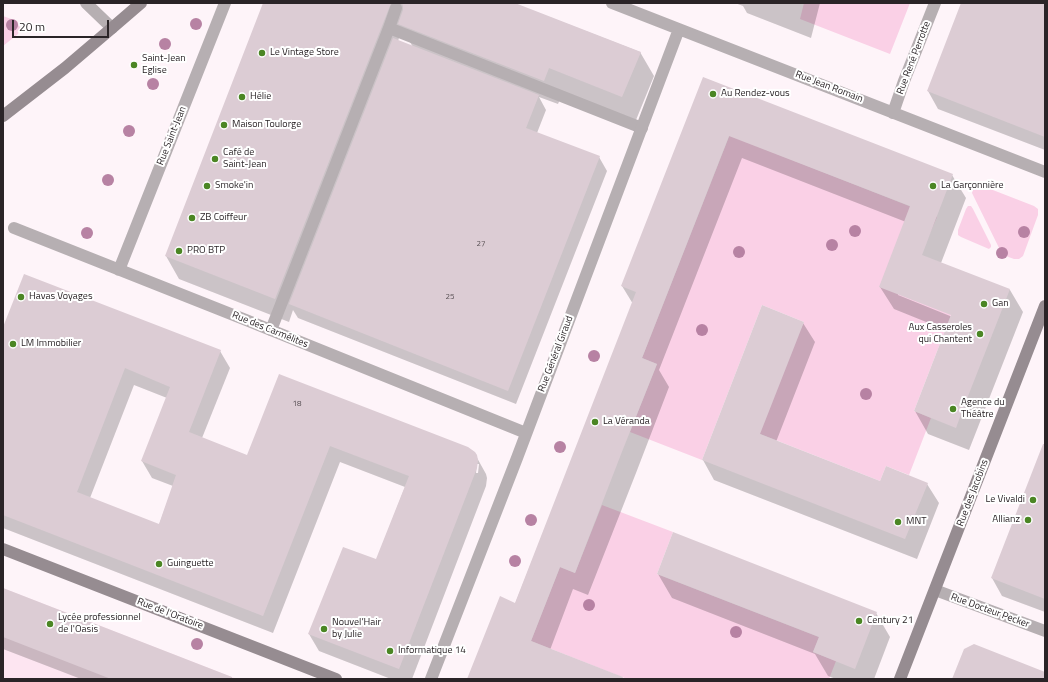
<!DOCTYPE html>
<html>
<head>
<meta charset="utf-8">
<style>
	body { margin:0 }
	#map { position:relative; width:1048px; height:682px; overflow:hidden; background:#fef4f9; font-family:"Titillium Web",sans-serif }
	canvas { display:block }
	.frame { position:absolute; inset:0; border:4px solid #2a2427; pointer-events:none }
	.scale { position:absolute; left:12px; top:20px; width:97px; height:18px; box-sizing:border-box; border:2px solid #2a2427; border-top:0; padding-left:5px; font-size:12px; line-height:14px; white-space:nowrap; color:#2a2427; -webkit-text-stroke:3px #fff; paint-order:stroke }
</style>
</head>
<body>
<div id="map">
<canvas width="1048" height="682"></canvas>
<div class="frame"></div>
<div class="scale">20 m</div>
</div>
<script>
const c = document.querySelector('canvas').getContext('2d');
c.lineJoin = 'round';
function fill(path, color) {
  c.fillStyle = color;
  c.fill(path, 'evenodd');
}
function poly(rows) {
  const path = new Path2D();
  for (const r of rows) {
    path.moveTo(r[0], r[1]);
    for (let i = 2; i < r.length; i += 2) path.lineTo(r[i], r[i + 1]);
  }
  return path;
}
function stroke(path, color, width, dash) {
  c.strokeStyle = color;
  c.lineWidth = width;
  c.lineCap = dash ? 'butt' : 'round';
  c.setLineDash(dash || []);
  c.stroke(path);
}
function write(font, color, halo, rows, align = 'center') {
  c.font = font + ' "Titillium Web",sans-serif';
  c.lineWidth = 4;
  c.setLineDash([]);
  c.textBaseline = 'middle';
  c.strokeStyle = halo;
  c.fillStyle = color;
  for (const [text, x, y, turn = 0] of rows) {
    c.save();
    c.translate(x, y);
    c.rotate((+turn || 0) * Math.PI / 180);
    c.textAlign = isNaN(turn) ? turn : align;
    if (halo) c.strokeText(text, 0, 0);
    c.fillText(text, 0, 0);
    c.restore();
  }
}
const built = poly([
	[3,588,237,679,3,679]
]);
const green = poly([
	[804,3,910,3,890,54,800,19],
	[3,16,17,21,18,22,20,28,18,34,3,46],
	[734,124,744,141,937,217,921,254,951,315,914,411,931,418,909,475,886,466,880,481,750,430,804,322,762,305,702,460,630,432,657,364,642,358],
	[978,185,980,185,1034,206,1038,209,1038,215,1023,256,1019,259,1014,259,1003,255,1001,252,972,193,973,189],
	[968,206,971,206,973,209,991,245,991,247,989,249,961,237,958,235,958,230,966,209],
	[602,505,673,532,657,574,819,637,813,652,836,661,829,679,627,679,531,641,560,567,575,573]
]);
const shadow = poly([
	[265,3,513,3,640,52,654,76,636,120,563,92,558,104,539,97,546,110,537,133,599,157,607,171,516,404,298,318,293,310,289,322,179,279,166,256],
	[402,29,413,47,398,41],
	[735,3,820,3,811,38,747,13,743,6],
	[962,3,1045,3,1045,150,938,109,928,91],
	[704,78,952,175,966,198,941,263,1010,290,1023,312,969,450,928,434,915,411,946,330,894,309,880,287,906,222,742,158,659,370,669,387,636,473,588,595,573,589,550,650,625,679,468,679,515,604,633,304,622,286],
	[898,293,956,316,955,318,898,295],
	[803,323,815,342,776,442,880,482,927,484,939,503,917,559,714,480,703,460],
	[3,330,220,351,230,368,202,438,248,456,280,375,476,456,486,474,487,478,486,486,412,679,391,679,319,651,309,634,376,561,405,487,340,462,273,633,3,528],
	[134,385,167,398,142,461,152,478,173,486,159,525,90,498],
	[477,464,479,464,478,473,476,473],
	[1045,442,1045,612,1002,596,992,578],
	[658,574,876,613,890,637,874,679,836,679,828,676,815,654,672,598],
	[3,589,234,679,81,679,3,649]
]);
const building = poly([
	[263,3,391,3,275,299,165,256],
	[402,3,515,3,641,52,622,97,549,68,544,81,398,24,403,10,403,6],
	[961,3,1045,3,1045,137,927,91],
	[393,38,539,95,526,128,600,156,508,391,289,304],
	[703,77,953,174,922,255,1010,289,961,414,956,428,914,411,951,315,879,287,910,206,729,136,642,358,657,364,623,449,575,573,560,567,531,641,623,677,622,679,467,679,500,596,515,603,636,292,621,286],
	[24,274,221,350,189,432,247,455,279,374,468,447,475,452,477,455,478,460,477,468,399,669,308,634,343,547,376,559,409,476,330,446,263,616,3,515,3,327],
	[125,368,170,387,141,461,176,475,159,524,77,492],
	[762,305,804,322,760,434,880,481,886,466,928,483,905,539,702,460],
	[1043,444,1045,444,1045,599,991,578],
	[673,532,877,612,855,669,813,652,819,637,657,574],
	[3,588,232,677,232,679,111,679,3,637],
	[974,644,1045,672,1045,679,952,679,964,649]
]);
const lane = poly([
	[389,28,396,8],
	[271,330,389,28,642,128]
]);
const street = poly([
	[86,3,112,28],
	[612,3,1045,172],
	[893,113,904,81,935,3],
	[14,228,246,320,526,433],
	[119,270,225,3],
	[935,590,1045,631],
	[431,679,517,458,679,29]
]);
const secondary = poly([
	[3,116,65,68,112,28,141,3],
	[3,549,336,679],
	[900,679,1045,306]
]);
const trees = [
	[196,24],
	[12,25],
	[165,44],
	[153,84],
	[129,131],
	[108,180],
	[855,231],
	[1024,232],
	[87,233],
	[832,245],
	[739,252],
	[1002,253],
	[702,330],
	[594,356],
	[866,394],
	[560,447],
	[531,520],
	[515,561],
	[589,605],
	[736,632],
	[197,644]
];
const markers = [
	[262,53,4,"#4b8624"],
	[134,65,4,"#4b8624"],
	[713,94,4,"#4b8624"],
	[242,97,4,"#4b8624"],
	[224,125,4,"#4b8624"],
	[215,159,4,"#4b8624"],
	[207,186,4,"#4b8624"],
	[933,186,4,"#4b8624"],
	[192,218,4,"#4b8624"],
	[179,251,4,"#4b8624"],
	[21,297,4,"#4b8624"],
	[984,304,4,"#4b8624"],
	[980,334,4,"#4b8624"],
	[13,344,4,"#4b8624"],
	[953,409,4,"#4b8624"],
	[595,422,4,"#4b8624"],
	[1033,500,4,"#4b8624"],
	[1028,520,4,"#4b8624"],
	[898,522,4,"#4b8624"],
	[159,564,4,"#4b8624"],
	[859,621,4,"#4b8624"],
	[50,624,4,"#4b8624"],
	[324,629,4,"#4b8624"],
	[390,651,4,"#4b8624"]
];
const numberNames = [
	["27",481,244],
	["25",450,297],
	["18",297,404]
];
const poiNames = [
	["Le Vintage Store",270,53],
	["Saint-Jean",142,59],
	["Eglise",142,71],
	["Au Rendez-vous",721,94],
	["Hélie",250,97],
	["Maison Toulorge",232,125],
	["Café de",223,153],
	["Saint-Jean",223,165],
	["Smoke'in",215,186],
	["La Garçonnière",941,186],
	["ZB Coiffeur",200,218],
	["PRO BTP",187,251],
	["Havas Voyages",29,297],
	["Gan",992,304],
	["Aux Casseroles",972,328,"right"],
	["qui Chantent",972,340,"right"],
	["LM Immobilier",21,344],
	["Agence du",961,403],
	["Théâtre",961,415],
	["La Véranda",603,422],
	["Le Vivaldi",1025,500,"right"],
	["Allianz",1020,520,"right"],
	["MNT",906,522],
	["Guinguette",167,564],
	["Lycée professionnel",58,618],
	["de l'Oasis",58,630],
	["Century 21",867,621],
	["Nouvel’Hair",332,623],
	["by Julie",332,635],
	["Informatique 14",398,651]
];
const streetNames = [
	["Rue René Perrotte",914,58,-69],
	["Rue Jean Romain",829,87,21],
	["Rue Saint-Jean",172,136,-68],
	["Rue des Carmélites",270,330,22],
	["Rue Général Giraud",556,354,-69],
	["Rue des Jacobins",973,493,-69],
	["Rue Docteur Pecker",990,611,20],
	["Rue de l'Oratoire",170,614,21]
];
fill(built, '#fde5f1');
fill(green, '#fad0e6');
fill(shadow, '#0003');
fill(building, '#dcccd4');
stroke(lane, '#b6afb2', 12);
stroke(street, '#b6afb2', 12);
stroke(secondary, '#968c91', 12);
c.fillStyle = '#b782a3';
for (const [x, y] of trees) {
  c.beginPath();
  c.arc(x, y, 6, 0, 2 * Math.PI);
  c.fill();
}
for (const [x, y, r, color] of markers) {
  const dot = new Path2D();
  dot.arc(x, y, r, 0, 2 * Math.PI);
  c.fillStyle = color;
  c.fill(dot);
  stroke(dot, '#fff', 1.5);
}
write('8px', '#564e52', null, numberNames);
write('10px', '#2a2427', '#fff', poiNames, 'left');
write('10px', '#2a2427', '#fff', streetNames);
</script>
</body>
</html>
